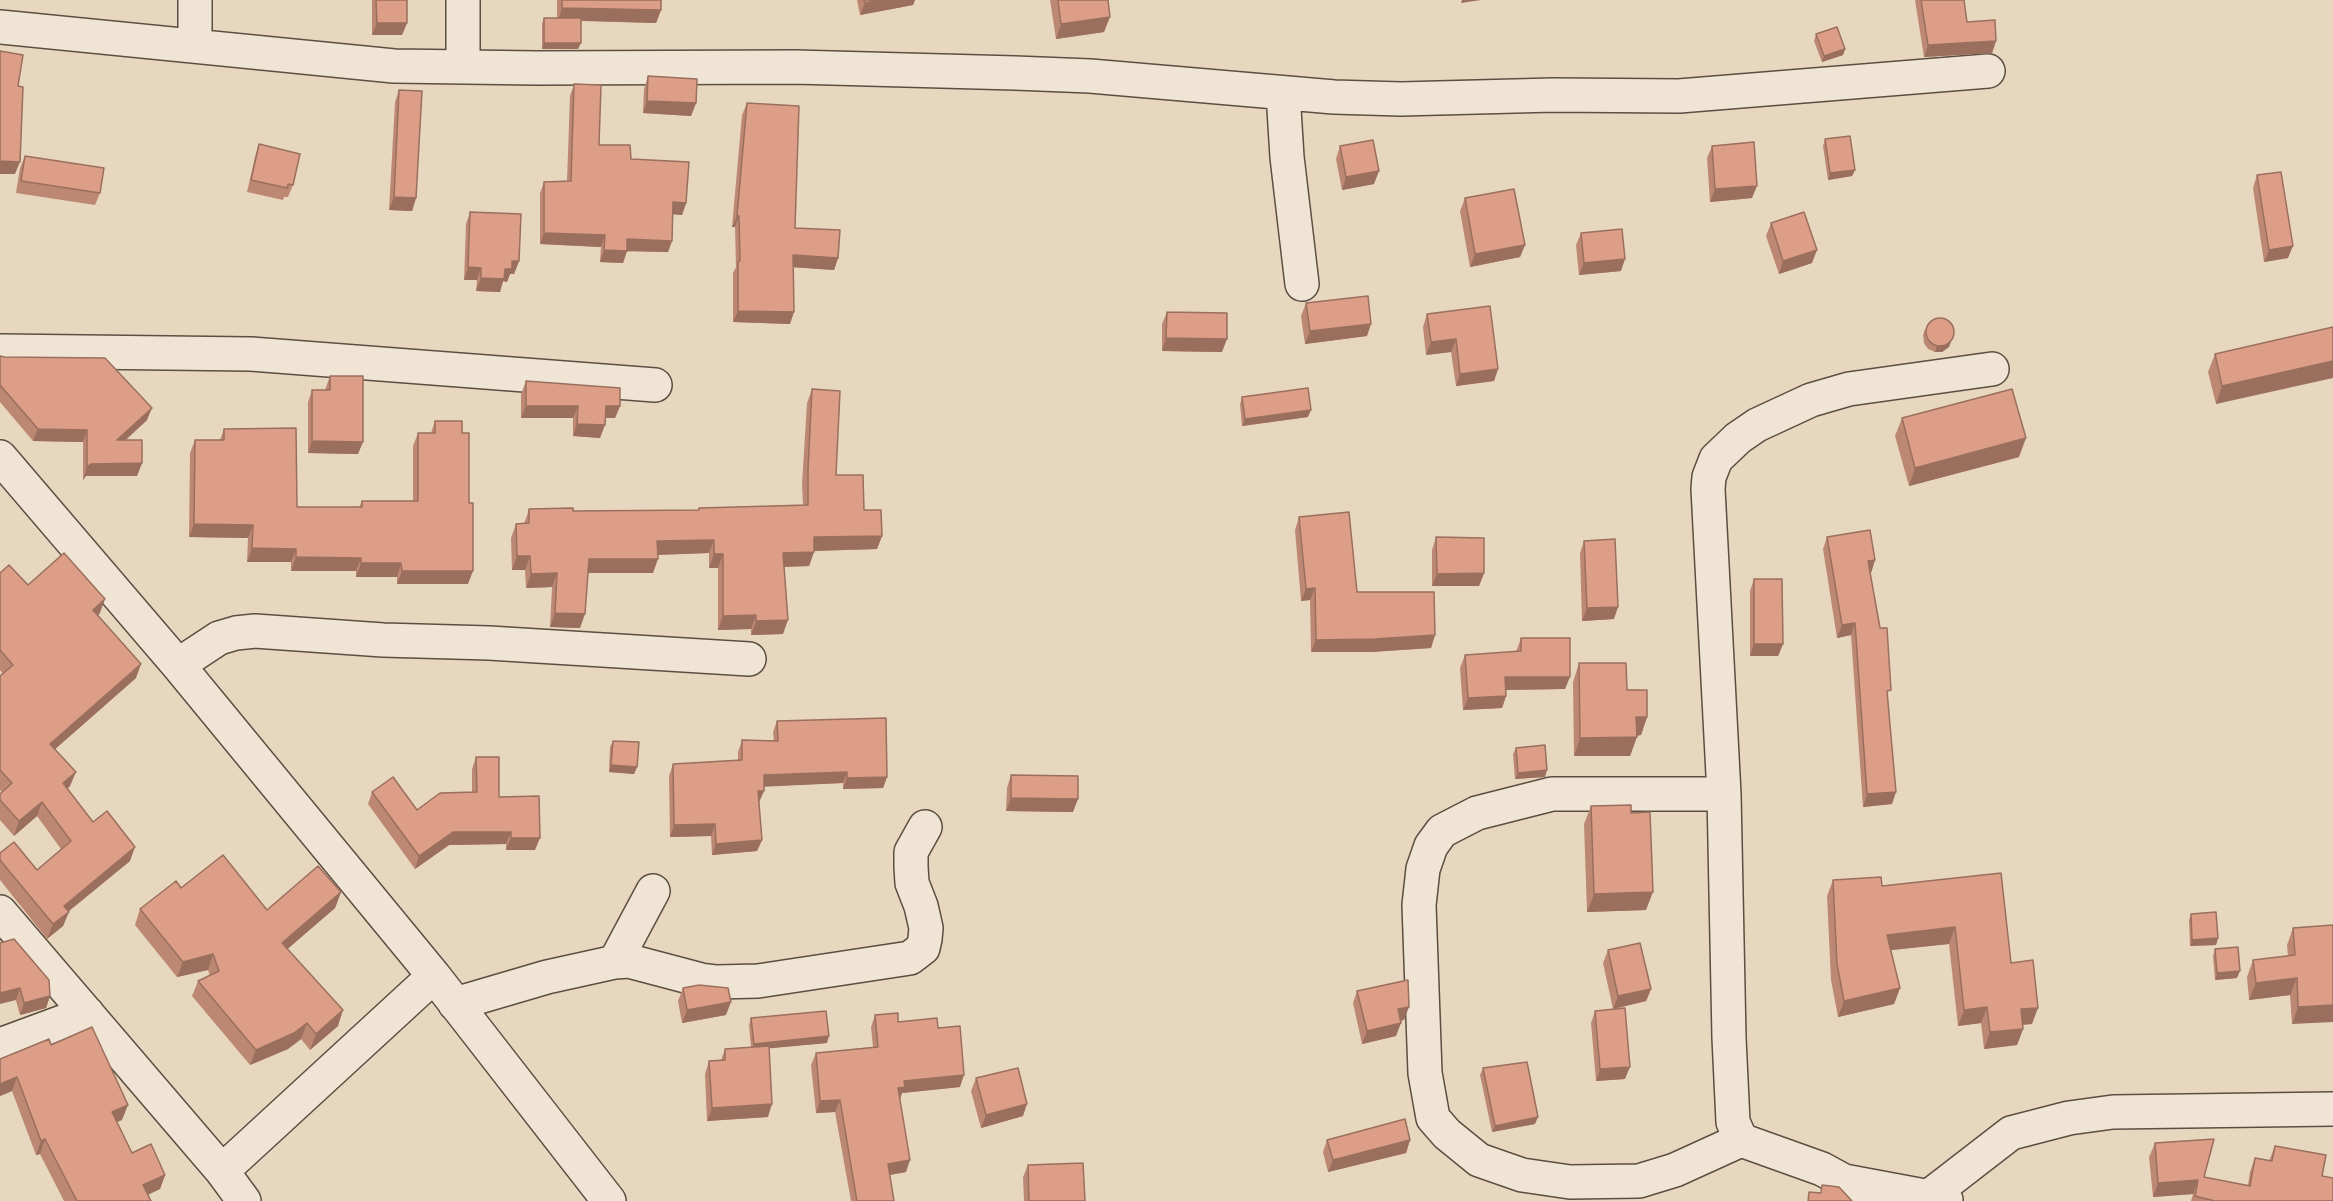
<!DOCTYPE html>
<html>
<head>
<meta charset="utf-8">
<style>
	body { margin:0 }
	canvas { display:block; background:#e8d7bf }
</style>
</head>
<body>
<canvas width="2333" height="1201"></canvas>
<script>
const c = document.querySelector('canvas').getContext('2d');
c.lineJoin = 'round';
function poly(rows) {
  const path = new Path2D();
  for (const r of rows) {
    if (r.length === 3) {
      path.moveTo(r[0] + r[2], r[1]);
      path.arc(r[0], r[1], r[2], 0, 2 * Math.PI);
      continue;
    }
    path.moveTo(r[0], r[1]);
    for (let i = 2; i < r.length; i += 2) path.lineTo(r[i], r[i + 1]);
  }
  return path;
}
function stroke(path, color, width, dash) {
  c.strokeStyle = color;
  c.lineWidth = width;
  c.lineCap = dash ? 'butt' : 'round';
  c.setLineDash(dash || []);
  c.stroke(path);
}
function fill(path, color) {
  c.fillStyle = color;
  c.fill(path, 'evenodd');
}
const minor = poly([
	[463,0,463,67],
	[0,27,394,66,537,68,795,67,1015,73,1090,76,1334,97,1401,99,1553,95,1679,96,1988,71],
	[195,46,195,0],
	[1283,93,1287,157,1302,284],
	[0,351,251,354,655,385],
	[0,457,178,665,434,976,609,1201],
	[178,665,219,638,236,633,255,631,383,640,489,643,749,659],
	[1724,794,1552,794,1477,813,1442,831,1431,846,1423,869,1419,905,1425,1073,1433,1118,1447,1134,1479,1160,1522,1175,1570,1182,1639,1181,1675,1170,1741,1140],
	[0,912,222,1171,244,1201],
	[615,962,653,891],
	[455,1004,547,977,615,962,629,961,701,980,717,982,758,981,910,958,923,948,925,939,926,928,921,906,912,883,911,867,911,852,925,827],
	[0,1045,87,1013],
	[222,1171,434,976],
	[1844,1181,1946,1200],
	[1860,1201,1844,1181,1822,1169,1741,1140,1733,1122,1729,1038,1724,794,1708,489,1709,477,1716,459,1738,438,1757,425,1811,400,1849,389,1992,369],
	[1923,1201,2011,1133,2069,1118,2113,1112,2333,1109]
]);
const wall = poly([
	[372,0,407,0,407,23,402,35,372,35],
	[557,0,661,0,661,10,656,23,581,21,578,49,542,49,542,24,544,18,557,18],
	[857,0,915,0,913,5,860,15],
	[1050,0,1108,0,1104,32,1056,39],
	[1915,0,1964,0,1967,22,1996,41,1992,53,1924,57],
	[1816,34,1845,49,1843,55,1822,62,1814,41],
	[648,76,696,103,691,116,643,113,644,89],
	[574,84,599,145,631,159,686,203,682,215,673,214,672,241,668,252,627,251,623,263,600,262,601,247,540,244,540,193,544,182,567,181,570,96],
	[399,90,416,198,412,211,389,210,395,102],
	[747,103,795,228,838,258,834,270,793,267,790,324,733,322,733,273,736,267,735,227,732,227,742,115],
	[1825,139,1855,170,1852,176,1828,180,1823,146],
	[259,144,293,185,288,197,284,197,283,200,247,192,255,157],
	[1340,146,1374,184,1342,190,1336,159],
	[1712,146,1752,198,1710,202,1707,158],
	[25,156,100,193,95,205,16,193,20,168],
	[2257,175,2288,258,2264,262,2253,188],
	[1465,198,1525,245,1520,257,1470,267,1460,211],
	[470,212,519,261,514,274,510,274,507,282,503,281,500,292,476,291,477,280,464,280,466,224],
	[1771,223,1812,263,1779,274,1766,236],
	[1581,233,1621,271,1579,275,1576,245],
	[1306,303,1367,336,1305,344,1301,316],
	[1167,312,1222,352,1162,351,1162,324],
	[1427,314,1498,369,1494,381,1456,386,1451,352,1426,355,1423,327],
	[2333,327,2216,404,2208,372,2215,354],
	[1925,329,1949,347,1942,352,1935,352,1928,349,1924,343,1923,335],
	[0,356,147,420,126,440,142,463,137,476,86,476,83,480,83,442,33,441,0,402],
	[330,376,358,454,308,453,308,402,312,390,325,390],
	[526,381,620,406,615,418,605,418,600,438,573,436,573,418,521,418,521,394],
	[812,389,836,475,864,510,882,536,877,549,814,551,809,566,784,567,783,634,751,635,751,629,718,630,718,568,709,568,709,553,658,555,653,573,588,573,580,628,550,627,552,587,526,588,525,570,512,570,511,538,516,524,524,524,529,509,573,511,698,510,699,508,803,505,802,484,807,403],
	[1242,397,1308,417,1242,426,1240,404],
	[1902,418,2019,457,1909,486,1895,436],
	[435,421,468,584,397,584,397,577,356,577,356,571,291,571,291,562,247,562,248,538,189,537,190,453,195,440,220,440,224,429,297,507,359,507,362,501,413,501,413,446,418,433,431,433],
	[1299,517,1357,592,1435,635,1431,648,1371,652,1311,652,1310,600,1301,601,1295,530],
	[1436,537,1484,573,1479,586,1432,586,1432,550],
	[1827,537,1875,560,1871,573,1870,573,1888,698,1892,804,1863,807,1851,635,1837,638,1823,549],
	[1584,541,1614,619,1582,621,1580,553],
	[0,573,100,613,98,615,136,678,55,749,70,786,67,789,93,822,130,861,68,912,63,926,47,939,0,880,0,853,37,870,61,849,37,816,14,836,0,820,0,794,2,792,0,790,0,676,3,674,0,670],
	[1754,579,1783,644,1778,656,1750,656,1750,591],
	[1521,638,1565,689,1506,690,1506,696,1502,708,1463,710,1460,668,1465,655,1516,652],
	[1579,663,1627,690,1647,717,1641,735,1637,736,1630,756,1574,756,1573,682],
	[777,721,887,777,883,788,843,789,843,783,764,786,764,791,759,802,762,840,757,851,712,855,711,836,670,837,669,776,673,764,738,760,738,752,742,740,774,741,773,732],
	[613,741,637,767,634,774,609,772,610,747],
	[1516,748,1545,777,1515,779,1513,754],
	[476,757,499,797,535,850,506,850,506,844,449,845,415,869,368,804,372,792,417,810,472,792,472,769],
	[1011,775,1073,812,1006,811,1007,788],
	[1591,806,1631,813,1646,910,1587,912,1584,824],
	[2001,873,2011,963,2032,1024,2023,1025,2023,1029,2017,1045,1984,1049,1981,1023,1958,1026,1949,944,1891,950,1900,988,1894,1004,1838,1017,1831,980,1827,896,1833,880,1882,886],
	[181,888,267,910,341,892,335,908,287,949,338,1026,310,1050,301,1039,288,1049,250,1065,192,996,198,981,210,976,208,970,177,977,135,925,140,909],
	[2191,914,2218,938,2216,945,2190,946,2189,920],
	[2333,925,2292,1024,2290,995,2249,1000,2247,977,2253,960,2288,956,2287,945,2293,928],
	[0,943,50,996,46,1008,20,1015],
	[2215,949,2237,978,2215,980,2213,956],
	[1608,950,1651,989,1646,1001,1613,1009,1603,963],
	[683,988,726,1015,682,1023,678,1001],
	[1357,991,1404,1020,1400,1021,1396,1036,1362,1044,1353,1003],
	[1595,1011,1625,1079,1596,1081,1591,1023],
	[875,1015,898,1022,938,1028,960,1087,902,1093,900,1099,906,1172,890,1175,894,1201,851,1201,835,1112,816,1113,811,1065,816,1053,873,1047,871,1027],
	[751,1018,827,1043,769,1048,768,1117,707,1121,705,1074,709,1061,721,1060,725,1049,751,1047,749,1025],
	[51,1045,122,1120,117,1122,132,1153,165,1175,160,1189,148,1195,151,1201,64,1201,40,1154,36,1155,12,1091,0,1096,0,1059],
	[1483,1068,1535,1124,1492,1132,1480,1075],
	[976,1078,1023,1116,981,1128,971,1091],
	[1327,1140,1410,1140,1406,1153,1328,1172,1323,1152],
	[2155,1143,2204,1177,2248,1185,2250,1172,2255,1158,2269,1161,2275,1146,2322,1176,2333,1201,2191,1201,2193,1194,2153,1197,2149,1157],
	[1028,1165,1085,1201,1024,1201,1023,1177]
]);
const shadedWall = poly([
	[878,0,915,0,913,5,860,15,865,3],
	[1462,0,1481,0,1461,3],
	[562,8,661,10,656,23,558,20],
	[1110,17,1104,32,1056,39,1061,24],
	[377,23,407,23,402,35,372,35],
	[1996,41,1992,53,1924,57,1928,45],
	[544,43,581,43,578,49,542,49],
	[1845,49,1843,55,1822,62,1824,56],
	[647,101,696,103,691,116,643,113],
	[0,161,20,162,15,174,0,174],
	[1855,170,1852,176,1828,180,1830,173],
	[1379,171,1374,184,1342,190,1346,177],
	[1757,186,1752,198,1710,202,1715,189],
	[394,197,416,198,412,211,389,210],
	[673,202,686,203,682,215,669,214],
	[737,216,739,216,735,227,732,227],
	[544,233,605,235,601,247,540,244],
	[627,239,672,241,668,252,623,251],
	[1525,245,1520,257,1470,267,1475,254],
	[2293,246,2288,258,2264,262,2269,250],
	[604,250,627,251,623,263,600,262],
	[1817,250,1812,263,1779,274,1783,261],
	[793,255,838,258,834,270,789,267],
	[1625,259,1621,271,1579,275,1584,263],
	[512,261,519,261,514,274,510,274,507,282,503,281,500,292,476,291,481,278,505,269],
	[468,267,481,268,477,280,464,280],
	[738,311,794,312,790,324,733,322],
	[1371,324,1367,336,1305,344,1310,331],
	[1954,334,1949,347,1942,352,1935,352,1937,346],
	[1166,338,1227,339,1222,352,1162,351],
	[1456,339,1451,352,1426,355,1431,342],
	[2333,361,2333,378,2216,404,2222,386],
	[1498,369,1494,381,1456,386,1460,374],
	[526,406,578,406,573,418,521,418],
	[606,406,620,406,615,418,601,418],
	[152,408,147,420,112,452,117,440],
	[1311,410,1308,417,1242,426,1245,419],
	[577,424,605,425,600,438,573,436],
	[38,429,87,430,83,442,33,441],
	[2026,438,2019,457,1909,486,1915,468],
	[312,441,363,442,358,454,308,453],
	[142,463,137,476,86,476,83,480,87,467,91,464],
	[194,524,253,525,248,538,189,537],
	[882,536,877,549,809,551,814,537],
	[714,540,709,553,652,555,657,541],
	[252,548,296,549,291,562,247,562],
	[814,552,809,566,777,567,783,553],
	[714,554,723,554,718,568,709,568],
	[517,556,530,556,525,570,512,570],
	[296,557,361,558,356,571,291,571],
	[589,559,658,559,653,573,584,573],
	[1875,560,1871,573,1863,574,1868,561],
	[361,563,401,563,397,577,356,577],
	[402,571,473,571,468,584,397,584],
	[557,573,552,587,526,588,531,574],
	[1484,573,1479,586,1432,586,1437,574],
	[1315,588,1310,600,1301,601,1306,589],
	[105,599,100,613,88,624,93,610],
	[1618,607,1614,619,1582,621,1587,608],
	[555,613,585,614,580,628,550,627],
	[756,615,751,629,718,630,723,616],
	[788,620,783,634,751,635,756,621],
	[1855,623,1851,635,1837,638,1842,625],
	[1435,635,1431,648,1371,652,1311,652,1316,640],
	[1754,644,1783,644,1778,656,1750,656],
	[141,664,136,678,45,758,50,744],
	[1505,677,1570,677,1565,689,1500,690],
	[1506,696,1502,708,1463,710,1468,698],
	[1636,717,1647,717,1641,735,1630,736],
	[1637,737,1630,756,1574,756,1580,738],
	[611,765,637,767,634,774,609,772],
	[1547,770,1545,777,1515,779,1518,773],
	[76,772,70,786,58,797,63,783],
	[847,772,843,783,759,787,764,775],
	[887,777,883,788,843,789,847,778],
	[758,791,764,791,759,802,754,802],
	[1896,792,1892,804,1863,807,1867,794],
	[1011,798,1078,799,1073,812,1006,811],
	[42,802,37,816,14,836,19,821],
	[715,824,711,836,670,837,674,825],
	[453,832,511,832,506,844,449,845,415,869,419,856],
	[511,838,540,838,535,850,506,850],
	[762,840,757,851,712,855,716,844],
	[135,847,130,861,59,919,69,912,63,926,47,939,53,924,64,906],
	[341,892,335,908,276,959,282,943],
	[1653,892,1646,910,1587,912,1594,894],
	[1955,927,1949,944,1882,951,1887,935],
	[2218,938,2216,945,2190,946,2192,940],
	[213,954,208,970,177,977,183,962],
	[2240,971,2237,978,2215,980,2217,973],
	[2297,978,2290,995,2249,1000,2256,983],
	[20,988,16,1000,0,1004,0,993],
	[1900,988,1894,1004,1838,1017,1844,1001],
	[1651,989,1646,1001,1613,1009,1618,996],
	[50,996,46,1008,20,1015,24,1003],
	[731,1002,726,1015,682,1023,687,1010],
	[2333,1005,2333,1022,2292,1024,2298,1007],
	[1409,1007,1404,1020,1393,1022,1398,1009],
	[1987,1007,1981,1023,1958,1026,1964,1010],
	[2038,1008,2032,1024,2016,1025,2021,1009],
	[343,1010,338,1026,310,1050,316,1034],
	[307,1023,301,1039,288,1049,250,1065,256,1050],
	[1401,1023,1396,1036,1362,1044,1367,1031],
	[2023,1029,2017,1045,1984,1049,1990,1032],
	[829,1036,827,1043,752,1050,754,1044],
	[1630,1067,1625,1079,1596,1081,1600,1069],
	[964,1075,960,1087,902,1093,900,1099,893,1100,898,1088,904,1081],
	[17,1077,12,1091,0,1096,0,1084],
	[840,1100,835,1112,816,1113,820,1101],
	[772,1104,768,1117,707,1121,712,1108],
	[1027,1104,1023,1116,981,1128,986,1115],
	[128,1105,122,1120,107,1126,112,1112],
	[1538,1117,1535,1124,1492,1132,1495,1126],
	[45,1139,40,1154,36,1155,41,1141],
	[1410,1140,1406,1153,1328,1172,1333,1160],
	[910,1160,906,1172,884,1176,888,1164],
	[165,1175,160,1189,138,1199,143,1185],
	[2198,1180,2193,1194,2153,1197,2158,1183]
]);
const building = poly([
	[376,0,407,0,407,23,377,23,376,0],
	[562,0,661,0,661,10,562,8,562,0],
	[864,0,878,0,865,3,864,0],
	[1058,0,1108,0,1110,17,1061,24,1058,0],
	[1921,0,1964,0,1967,22,1995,20,1996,41,1928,45,1921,0],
	[544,18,581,18,581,43,544,43,544,18],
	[1837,27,1845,49,1824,56,1816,34,1837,27],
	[0,51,23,55,18,86,23,87,20,162,0,161,0,51],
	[648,76,697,79,696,103,647,101,648,76],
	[574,84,601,85,599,145,630,145,631,159,689,162,686,203,673,202,672,241,627,239,627,251,604,250,605,235,544,233,544,182,571,181,574,84],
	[399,90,422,91,416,198,394,197,399,90],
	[747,103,799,106,795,228,840,230,838,258,793,255,794,312,738,311,738,261,740,261,739,216,737,216,747,103],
	[1850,136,1855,170,1830,173,1825,139,1850,136],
	[1373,140,1379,171,1346,177,1340,146,1373,140],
	[1754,142,1757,186,1715,189,1712,146,1754,142],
	[259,144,300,154,293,185,288,184,287,188,251,180,259,144],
	[25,156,104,168,100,193,21,181,25,156],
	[2281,172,2293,246,2269,250,2257,175,2281,172],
	[1514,189,1525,245,1475,254,1465,198,1514,189],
	[470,212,521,214,519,261,512,261,512,269,505,269,504,279,481,278,481,268,468,267,470,212],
	[1804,212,1817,250,1783,261,1771,223,1804,212],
	[1622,229,1625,259,1584,263,1581,233,1622,229],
	[1368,296,1371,324,1310,331,1306,303,1368,296],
	[1490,306,1498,369,1460,374,1456,339,1431,342,1427,314,1490,306],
	[1167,312,1227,313,1227,339,1166,338,1167,312],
	[1940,332,14],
	[2333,327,2333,361,2222,386,2215,354,2333,327],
	[0,356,4,357,105,358,152,408,117,440,142,440,142,463,91,464,87,467,87,430,38,429,0,385,0,356],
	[330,376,363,376,363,442,312,441,312,390,330,390,330,376],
	[526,381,620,388,620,406,606,406,605,425,577,424,578,406,526,406,526,381],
	[1308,388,1311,410,1245,419,1242,397,1308,388],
	[812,389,840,391,836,475,863,475,864,510,881,510,882,536,814,537,814,552,783,553,788,620,756,621,756,615,723,616,723,554,714,554,714,540,657,541,658,559,589,559,585,614,555,613,557,573,531,574,530,556,517,556,516,524,529,523,529,509,573,508,573,511,699,510,699,508,808,505,808,470,812,389],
	[2012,389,2026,438,1915,468,1902,418,2012,389],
	[435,421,462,421,462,433,469,433,469,503,473,503,473,571,402,571,401,563,361,563,361,558,296,557,296,549,252,548,253,525,194,524,195,440,224,440,224,429,296,428,297,507,362,507,362,501,418,501,418,433,435,433,435,421],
	[1349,512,1357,592,1434,592,1435,635,1375,639,1316,640,1315,588,1306,589,1299,517,1349,512],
	[1870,530,1875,560,1868,561,1880,628,1887,628,1891,690,1887,691,1896,792,1867,794,1855,623,1842,625,1827,537,1870,530],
	[1436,537,1484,538,1484,573,1437,574,1436,537],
	[1615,539,1618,607,1587,608,1584,541,1615,539],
	[64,553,105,599,93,610,141,664,50,744,76,772,63,783,93,822,107,811,135,847,64,906,69,912,53,924,0,860,0,853,14,842,37,870,71,841,42,802,19,821,0,800,0,794,12,783,0,770,0,676,13,665,0,650,0,573,9,565,28,585,64,553],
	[1754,579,1782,579,1783,644,1754,644,1754,579],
	[1521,638,1570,638,1570,677,1505,677,1506,696,1468,698,1465,655,1521,651,1521,638],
	[1579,663,1626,663,1627,690,1647,690,1647,717,1636,717,1637,737,1580,738,1579,663],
	[886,718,887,777,847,778,847,772,764,775,764,791,758,791,762,840,716,844,715,824,674,825,673,764,742,760,742,740,778,741,777,721,886,718],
	[613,741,639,742,637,767,611,765,613,741],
	[1545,745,1547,770,1518,773,1516,748,1545,745],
	[476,757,499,757,499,797,539,796,540,838,511,838,511,832,453,832,419,856,372,792,393,777,417,810,440,793,477,792,476,757],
	[1011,775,1078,776,1078,799,1011,798,1011,775],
	[1631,805,1631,813,1650,812,1653,892,1594,894,1591,806,1631,805],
	[223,855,267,910,318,866,341,892,282,943,343,1010,316,1034,307,1023,294,1033,256,1050,198,981,219,971,213,954,183,962,140,909,176,881,181,888,223,855],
	[2001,873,2011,963,2033,960,2038,1008,2021,1009,2023,1029,1990,1032,1987,1007,1964,1010,1955,927,1887,935,1900,988,1844,1001,1837,964,1833,880,1881,877,1882,886,2001,873],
	[2216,912,2218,938,2192,940,2191,914,2216,912],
	[2333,925,2333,1005,2298,1007,2297,978,2256,983,2253,960,2295,955,2293,928,2333,925],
	[14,939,49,980,50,996,24,1003,20,988,0,993,0,943,14,939],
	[1640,943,1651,989,1618,996,1608,950,1640,943],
	[2238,947,2240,971,2217,973,2215,949,2238,947],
	[1408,980,1409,1007,1398,1009,1401,1023,1367,1031,1357,991,1408,980],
	[699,985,728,988,731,1002,687,1010,683,988,699,985],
	[1625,1008,1630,1067,1600,1069,1595,1011,1625,1008],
	[826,1011,829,1036,754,1044,751,1018,826,1011],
	[898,1013,898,1022,937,1018,938,1028,960,1026,964,1075,904,1081,905,1087,898,1088,910,1160,888,1164,894,1201,857,1201,840,1100,820,1101,816,1053,878,1047,875,1015,898,1013],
	[92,1027,128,1105,112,1112,132,1153,151,1144,165,1175,143,1185,151,1201,77,1201,45,1139,41,1141,17,1077,0,1084,0,1059,49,1039,51,1045,92,1027],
	[769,1046,772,1104,712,1108,709,1061,725,1060,725,1049,769,1046],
	[1527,1062,1538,1117,1495,1126,1483,1068,1527,1062],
	[1018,1068,1027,1104,986,1115,976,1078,1018,1068],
	[1405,1119,1410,1140,1333,1160,1327,1140,1405,1119],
	[2214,1139,2204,1177,2250,1186,2255,1158,2272,1161,2275,1146,2326,1155,2322,1176,2333,1178,2333,1201,2215,1201,2195,1196,2198,1180,2158,1183,2155,1143,2214,1139],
	[1083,1163,1085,1201,1029,1201,1028,1165,1083,1163],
	[1822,1185,1839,1187,1852,1201,1808,1201,1809,1192,1821,1193,1822,1185]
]);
stroke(minor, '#5c4e42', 36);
stroke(minor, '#f0e5d5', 33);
fill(wall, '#bd8873');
fill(shadedWall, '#9a6f5e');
fill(building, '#dc9e86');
stroke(building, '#9a6f5e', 1.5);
</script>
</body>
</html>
